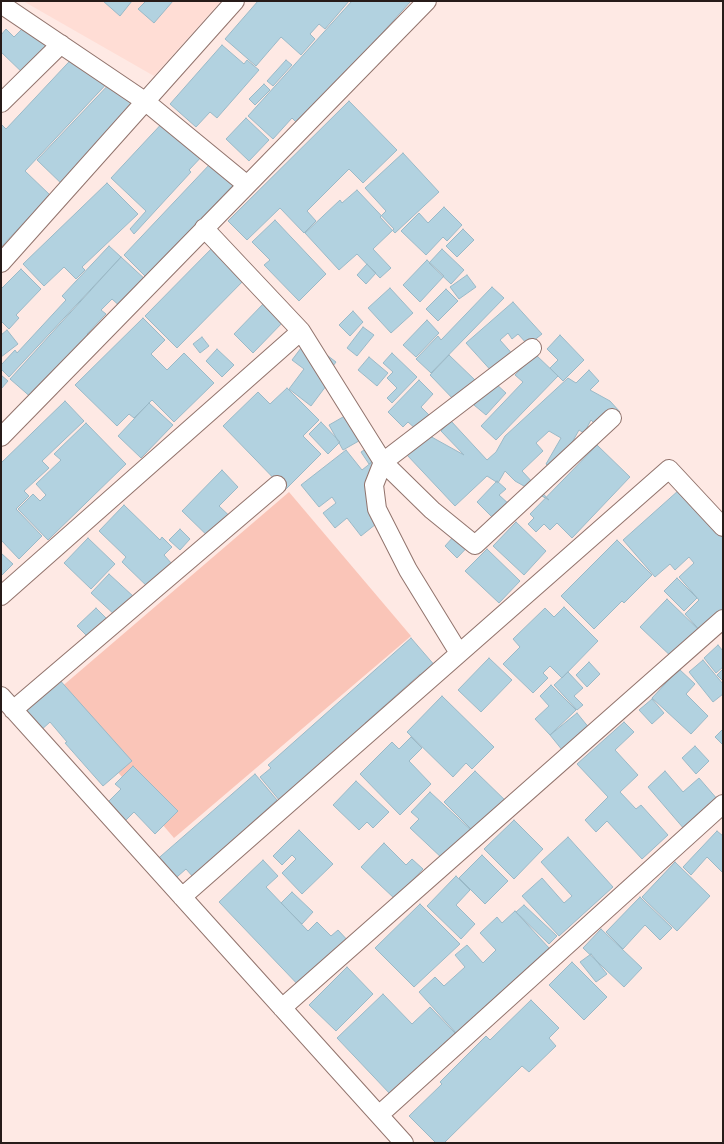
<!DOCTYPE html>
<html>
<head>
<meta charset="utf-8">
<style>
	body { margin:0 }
	#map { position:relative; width:724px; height:1144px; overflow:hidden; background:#fee9e4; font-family:"DM Sans",sans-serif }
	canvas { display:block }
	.frame { position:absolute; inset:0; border:2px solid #271b19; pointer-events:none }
</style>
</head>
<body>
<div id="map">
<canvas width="724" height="1144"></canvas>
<div class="frame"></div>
</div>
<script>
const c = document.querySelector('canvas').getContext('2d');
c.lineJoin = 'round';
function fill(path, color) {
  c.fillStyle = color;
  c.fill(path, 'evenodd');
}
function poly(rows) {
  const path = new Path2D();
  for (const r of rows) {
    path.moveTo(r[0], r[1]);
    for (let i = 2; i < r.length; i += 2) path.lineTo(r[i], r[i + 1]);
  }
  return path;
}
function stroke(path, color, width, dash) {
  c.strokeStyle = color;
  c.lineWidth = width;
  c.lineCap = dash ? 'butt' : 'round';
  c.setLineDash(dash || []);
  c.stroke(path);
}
const built = poly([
	[23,1,221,1,154,76]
]);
const green = poly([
	[289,492,411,636,174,838,52,695]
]);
const building = poly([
	[103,1,132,1,120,16,103,1],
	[146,1,173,1,154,23,138,9,146,1],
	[258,1,349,1,325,29,319,24,310,34,315,39,301,55,281,37,256,66,225,39,258,1],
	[352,1,411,1,299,125,292,118,273,139,248,116,352,1],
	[32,19,59,44,27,77,1,52,1,35,6,29,14,37,32,19],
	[222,45,244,64,247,60,259,70,217,118,210,112,196,127,170,104,222,45],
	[81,49,112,78,25,171,50,195,1,247,1,124,6,129,81,49],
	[286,60,292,65,273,86,267,81,286,60],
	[114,79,143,107,66,188,37,160,114,79],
	[264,84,270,90,255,105,249,99,264,84],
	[349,101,397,150,363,183,349,169,307,211,316,221,304,233,280,208,247,240,228,221,349,101],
	[167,118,205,153,189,170,191,172,134,234,130,229,146,211,111,178,167,118],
	[246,118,269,140,249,161,226,139,246,118],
	[403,153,439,192,395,233,380,217,386,211,365,188,403,153],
	[211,163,234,184,146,277,124,255,211,163],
	[107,183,138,214,82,267,85,270,76,279,64,267,44,286,23,264,107,183],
	[357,190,394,229,373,249,391,268,380,278,357,254,339,270,305,233,340,200,342,203,357,190],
	[444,207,462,225,447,241,443,237,426,255,401,231,419,213,428,223,444,207],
	[275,220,326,274,299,301,264,265,270,260,252,242,275,220],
	[463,229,474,240,457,257,446,246,463,229],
	[218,242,250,274,177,348,145,316,218,242],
	[109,246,121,257,9,377,1,369,1,365,15,350,17,353,66,300,62,296,109,246],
	[442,249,464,270,451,284,429,263,442,249],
	[121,257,147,281,122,308,112,299,101,310,106,314,87,334,90,336,33,399,10,379,121,257],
	[427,260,444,276,420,302,403,285,427,260],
	[367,264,376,273,366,284,357,275,367,264],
	[21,269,41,289,16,315,19,318,9,329,1,321,1,289,21,269],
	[467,275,476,287,459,299,450,287,467,275],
	[492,287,504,298,431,373,416,359,438,336,441,340,492,287],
	[390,288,413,313,391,333,368,308,390,288],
	[446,289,458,301,438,321,426,309,446,289],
	[266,301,285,320,253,353,234,334,266,301],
	[513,302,542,334,528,345,518,334,512,339,508,333,500,340,515,357,495,375,466,343,513,302],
	[353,311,363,322,350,336,339,325,353,311],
	[143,318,165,340,151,354,167,370,184,353,214,383,174,422,152,400,134,418,129,414,117,426,75,385,143,318],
	[427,320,439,333,416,357,403,345,427,320],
	[363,327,374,335,357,356,347,348,363,327],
	[7,330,18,344,1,357,1,335,7,330],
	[560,335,584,360,563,381,550,368,558,360,547,349,560,335],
	[202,337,209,346,200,353,193,344,202,337],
	[307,340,336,362,324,378,329,382,311,406,289,389,304,369,292,360,307,340],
	[217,349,234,365,222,377,206,361,217,349],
	[392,353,417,377,392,403,387,398,397,388,387,378,393,372,383,363,392,353],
	[535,354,558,376,496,440,481,426,523,382,515,375,535,354],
	[449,355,476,381,456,402,430,375,449,355],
	[369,357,388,373,377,386,358,370,369,357],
	[589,370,599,381,590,390,610,401,620,412,601,430,591,420,584,433,579,430,555,473,546,464,561,438,549,431,536,443,543,451,522,471,549,500,515,481,505,471,498,483,487,476,455,506,407,455,428,435,464,455,441,431,451,421,487,460,496,452,505,436,568,378,576,383,589,370],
	[1,375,8,381,1,389,1,375],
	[419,380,433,394,421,407,431,417,417,430,408,422,403,427,388,412,419,380],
	[495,383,506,393,486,415,474,405,495,383],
	[287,388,319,420,303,436,321,454,285,490,223,426,258,392,270,404,287,388],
	[65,401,84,421,42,461,49,468,24,491,29,496,16,509,42,536,19,559,1,540,1,463,65,401],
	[149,403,173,425,141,458,118,436,149,403],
	[357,409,371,434,343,450,329,425,357,409],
	[321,422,340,442,328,454,309,434,321,422],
	[86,423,126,464,48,540,18,509,33,494,40,501,46,495,36,484,61,460,54,454,86,423],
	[380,440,388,452,369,464,361,452,380,440],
	[597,445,630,477,572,538,557,523,550,530,544,524,536,532,528,524,534,518,530,514,597,445],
	[346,450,362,470,372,462,383,476,374,483,386,516,361,536,347,518,335,528,323,513,336,503,332,497,319,507,301,485,346,450],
	[222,470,238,487,219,506,238,524,217,545,182,511,222,470],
	[497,481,506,489,499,495,510,505,495,520,477,502,497,481],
	[688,482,723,520,723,620,705,636,685,614,699,600,679,577,694,563,689,557,675,570,670,564,655,577,623,540,688,482],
	[124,505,160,540,162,537,172,547,164,555,172,564,153,592,122,562,126,557,99,531,124,505],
	[516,522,546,551,524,575,493,546,516,522],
	[463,526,476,538,457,558,445,546,463,526],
	[180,529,190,539,180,550,169,540,180,529],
	[88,538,115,564,91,589,64,563,88,538],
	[617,540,652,575,624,603,622,601,594,629,561,596,617,540],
	[487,549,520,581,499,603,465,571,487,549],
	[1,553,13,564,1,576,1,553],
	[109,574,134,597,116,616,91,593,109,574],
	[677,578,697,598,684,611,664,591,677,578],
	[667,599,701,632,675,660,640,627,667,599],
	[564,607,598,641,562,678,550,666,543,673,548,678,533,693,503,664,520,647,513,639,545,608,554,617,564,607],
	[96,608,110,622,92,641,77,626,96,608],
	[411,638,436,667,423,678,420,674,365,723,367,725,280,801,260,777,271,768,268,765,411,638],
	[718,645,723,651,723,667,716,673,704,658,718,645],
	[489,658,512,680,481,712,458,690,489,658],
	[703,660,723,684,723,694,713,702,689,672,703,660],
	[589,662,600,674,587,687,576,675,589,662],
	[679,669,695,684,686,694,708,716,691,734,652,698,679,669],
	[723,669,723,681,717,675,723,669],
	[568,672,583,688,574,696,583,705,577,710,554,685,568,672],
	[57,677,132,761,103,786,65,743,67,742,50,722,40,731,19,708,57,677],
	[551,685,576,710,550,735,535,719,549,706,540,696,551,685],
	[442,696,494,747,472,769,466,763,453,777,407,732,442,696],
	[652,699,664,713,652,724,639,710,652,699],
	[577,713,590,729,563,751,550,735,577,713],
	[624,722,634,732,615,750,638,775,620,792,636,809,641,805,668,835,642,859,607,821,596,832,585,820,608,797,577,764,624,722],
	[723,729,723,745,715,737,723,729],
	[411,737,422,748,409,761,431,784,400,815,360,774,392,742,399,749,411,737],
	[695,746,709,761,696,774,682,758,695,746],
	[133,766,178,811,155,834,134,812,125,821,107,803,121,789,115,784,133,766],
	[475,771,510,805,479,837,444,802,475,771],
	[665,771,683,792,699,778,718,800,685,830,648,787,665,771],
	[255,774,277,800,248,826,250,829,194,878,186,869,170,883,153,863,255,774],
	[356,781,389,812,373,828,367,822,359,830,333,805,356,781],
	[430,792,472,831,444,860,410,828,419,819,411,812,430,792],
	[514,820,543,849,514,879,484,849,514,820],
	[299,830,333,864,302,894,282,873,296,859,292,855,282,865,273,856,299,830],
	[717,831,723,836,723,873,707,857,691,875,683,867,717,831],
	[568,837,613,887,559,936,522,896,542,878,564,903,572,896,541,862,568,837],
	[384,843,406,865,412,859,423,869,395,899,361,867,384,843],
	[482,855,508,881,485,904,459,878,482,855],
	[263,860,278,876,266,887,308,931,317,922,331,936,338,930,351,944,303,990,219,902,263,860],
	[675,862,710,896,677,931,642,897,675,862],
	[456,876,470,890,456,905,475,924,461,939,427,906,456,876],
	[292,892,313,912,302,924,281,903,292,892],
	[640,897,672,928,660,940,645,925,623,949,606,932,640,897],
	[420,904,460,944,414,987,375,948,420,904],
	[524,905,557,936,549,944,516,912,524,905],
	[515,911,549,948,456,1033,419,992,435,977,444,986,465,967,455,955,467,945,483,963,496,950,480,933,497,917,502,923,515,911],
	[601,929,642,968,624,987,583,948,601,929],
	[591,954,607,974,596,982,580,962,591,954],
	[572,962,607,997,584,1020,549,985,572,962],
	[347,967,373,994,336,1031,309,1005,347,967],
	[383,994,412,1024,430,1007,455,1033,391,1095,337,1038,383,994],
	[531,1000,559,1028,549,1038,556,1046,529,1072,522,1066,444,1143,436,1143,409,1116,442,1084,440,1082,486,1036,490,1040,531,1000]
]);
const minor = poly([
	[1,4,146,102,247,185],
	[1,103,61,44],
	[204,228,301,331,383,462,374,485,377,509,408,570,459,653],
	[1,263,235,1],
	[532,348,383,462,432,510,475,545,612,418],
	[1,437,427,1],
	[1,596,301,331],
	[1,696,404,1143],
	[13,710,277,485],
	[182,897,669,469,723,527],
	[282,1008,723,619],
	[379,1115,723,804]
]);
fill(built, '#ffddd5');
fill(green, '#fac5b8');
fill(building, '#b2d2e0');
stroke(building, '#9ab9c7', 1);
stroke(minor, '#91736c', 20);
stroke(minor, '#fff', 18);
</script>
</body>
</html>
